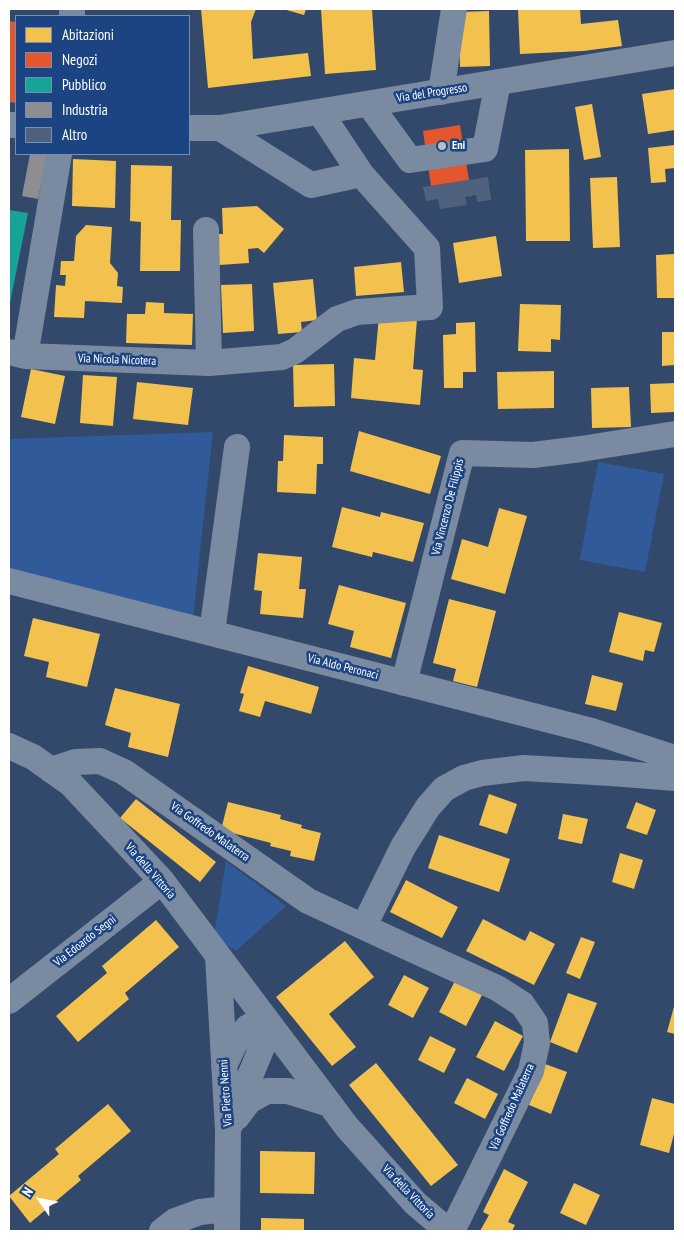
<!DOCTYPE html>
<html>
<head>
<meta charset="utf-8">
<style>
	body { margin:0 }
	#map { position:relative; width:684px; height:1240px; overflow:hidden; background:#33496b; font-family:"PT Sans Narrow",sans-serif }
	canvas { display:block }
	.frame { position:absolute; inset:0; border:10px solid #fff; pointer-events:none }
	.legend { position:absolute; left:15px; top:15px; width:175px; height:140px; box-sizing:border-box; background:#1c4482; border:1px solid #778fb4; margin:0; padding:6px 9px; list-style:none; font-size:15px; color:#fff }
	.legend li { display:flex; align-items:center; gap:10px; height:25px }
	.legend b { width:25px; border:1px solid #778fb4 }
	.north { position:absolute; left:15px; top:1175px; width:50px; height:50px; -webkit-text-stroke:4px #1c4482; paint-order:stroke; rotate:303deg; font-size:14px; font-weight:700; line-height:20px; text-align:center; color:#fff }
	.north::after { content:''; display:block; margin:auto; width:18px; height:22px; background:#fff; clip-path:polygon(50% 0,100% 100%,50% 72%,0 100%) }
</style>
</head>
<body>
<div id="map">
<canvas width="684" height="1240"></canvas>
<div class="frame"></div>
<ul class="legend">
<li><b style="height:14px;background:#f2c14e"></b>Abitazioni</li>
<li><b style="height:14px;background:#e4572e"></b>Negozi</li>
<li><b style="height:14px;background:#17a398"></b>Pubblico</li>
<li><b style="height:14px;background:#8d8d92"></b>Industria</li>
<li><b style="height:14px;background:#4f617c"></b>Altro</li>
</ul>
<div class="north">N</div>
</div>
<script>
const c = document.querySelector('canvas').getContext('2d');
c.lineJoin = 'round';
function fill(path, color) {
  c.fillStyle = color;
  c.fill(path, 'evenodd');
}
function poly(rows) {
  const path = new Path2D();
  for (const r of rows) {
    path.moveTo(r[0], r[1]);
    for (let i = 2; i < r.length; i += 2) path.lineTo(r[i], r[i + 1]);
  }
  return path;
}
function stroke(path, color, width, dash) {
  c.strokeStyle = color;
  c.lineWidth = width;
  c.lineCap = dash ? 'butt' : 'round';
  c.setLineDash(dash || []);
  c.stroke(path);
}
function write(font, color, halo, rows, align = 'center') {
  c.font = font + ' "PT Sans Narrow",sans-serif';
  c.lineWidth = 5;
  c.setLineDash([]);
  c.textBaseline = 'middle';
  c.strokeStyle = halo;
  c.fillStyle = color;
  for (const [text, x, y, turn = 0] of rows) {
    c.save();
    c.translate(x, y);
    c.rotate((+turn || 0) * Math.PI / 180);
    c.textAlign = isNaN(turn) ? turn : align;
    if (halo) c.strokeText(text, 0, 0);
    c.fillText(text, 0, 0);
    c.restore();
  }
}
const green = poly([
	[213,432,193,617,9,571,9,439],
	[598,462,664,474,645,572,580,560],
	[226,861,286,906,236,951,214,936]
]);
const homes = poly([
	[201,9,256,9,251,22,253,59,308,53,311,76,208,88],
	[283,9,306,9,304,15],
	[321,9,372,9,376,70,325,74],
	[550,9,580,9,581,24,618,20,622,46,583,51,520,54,518,10,550,10],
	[489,11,490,66,460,67,459,12],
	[675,89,675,130,648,134,642,94],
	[592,104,601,157,584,160,575,107],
	[675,145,675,168,665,169,666,182,651,183,648,148],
	[569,149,570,241,526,241,525,150],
	[73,159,116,161,115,208,72,206],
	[131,165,172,166,171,220,181,220,180,271,140,271,141,222,130,221],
	[617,177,620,247,593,248,590,178],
	[257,206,284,229,264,253,258,248,248,249,249,263,219,265,218,234,223,234,222,208],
	[86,225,112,227,110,263,118,273,117,286,123,287,122,303,85,301,84,318,54,317,56,285,65,286,66,275,60,275,61,261,74,261,76,236],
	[496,236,502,276,459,283,453,243],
	[675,254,675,298,657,298,656,255],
	[401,262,404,292,356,296,354,267],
	[313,279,317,320,301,322,302,332,278,334,273,283],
	[252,284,254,331,223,333,221,285],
	[146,302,164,303,164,313,193,314,192,345,126,343,127,314,145,314],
	[520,304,561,305,560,340,551,339,551,352,518,351],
	[379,316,417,319,413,369,423,370,420,405,351,398,354,358,375,360],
	[475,322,476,372,463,372,463,388,444,388,443,335,456,334,456,323],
	[662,332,675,332,675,365,662,366],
	[334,364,335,406,294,407,293,365],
	[31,369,65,376,55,424,21,417],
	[554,371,554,408,498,409,497,372],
	[83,375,117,377,113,426,80,423],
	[137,382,193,388,188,425,133,419],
	[675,383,675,412,651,413,650,384],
	[629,387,631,427,592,428,591,388],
	[359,431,441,456,430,494,350,471],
	[284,435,323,437,323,464,317,464,316,494,277,492,278,461,283,461],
	[342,507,380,517,381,512,424,523,413,562,373,552,372,557,332,547],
	[499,508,527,516,505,594,451,579,462,539,488,547],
	[258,553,302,557,299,589,306,589,303,618,260,614,262,591,254,590],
	[339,585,406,603,391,658,350,647,354,631,328,624],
	[449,599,496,611,477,687,453,681,456,669,433,663],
	[619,612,662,623,654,652,645,650,643,661,609,652],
	[33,618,100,634,87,687,46,677,49,662,24,656],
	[248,666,319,687,311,714,265,701,260,717,239,711,244,694,240,693],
	[592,675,623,683,616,711,585,704],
	[115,688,180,704,168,757,128,747,131,733,105,725],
	[489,794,517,804,507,834,479,825],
	[136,799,216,862,200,882,120,818],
	[228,802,281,815,280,819,302,825,301,828,321,833,314,861,290,856,291,851,270,846,271,843,221,830],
	[636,802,656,810,647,835,626,828],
	[563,814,588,819,582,844,558,839],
	[439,835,510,859,499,892,428,868],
	[620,853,643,860,634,889,612,882],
	[406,880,458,907,442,938,390,912],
	[483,919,525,941,530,931,555,944,534,985,466,951],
	[156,920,179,947,125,993,129,999,78,1042,56,1016,107,973,102,966],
	[581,937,595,942,580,979,566,973],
	[345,941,374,977,329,1014,356,1047,332,1066,276,997],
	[404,975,429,988,413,1018,388,1005],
	[455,981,482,995,466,1026,439,1012],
	[568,993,597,1003,577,1053,550,1042],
	[675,1003,675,1034,667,1032],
	[495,1021,523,1036,504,1071,476,1057],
	[430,1036,456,1049,444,1073,418,1060],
	[376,1063,458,1165,431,1186,349,1085],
	[545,1064,567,1072,551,1114,529,1105],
	[467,1078,498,1094,485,1119,454,1103],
	[652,1098,675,1104,675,1130,669,1153,640,1145],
	[108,1104,131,1131,78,1176,81,1180,30,1223,9,1196,59,1154,55,1149],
	[260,1151,315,1152,314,1194,260,1193],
	[504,1169,528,1182,508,1222,515,1225,512,1231,480,1231,489,1215,483,1212],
	[574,1183,600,1195,586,1225,560,1213],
	[261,1218,304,1219,304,1231,261,1231]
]);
const shops = poly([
	[9,21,16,22,16,103,9,102],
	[460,125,469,180,431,186,423,131]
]);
const public = poly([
	[9,210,28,213,10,303,9,303]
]);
const industry = poly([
	[30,154,47,154,38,199,22,196]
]);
const building = poly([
	[488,177,491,200,477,202,476,195,465,197,467,205,440,209,438,199,426,201,423,187]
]);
const minor = poly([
	[72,16,72,9],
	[441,92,454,9],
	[369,104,410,160,485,149,498,82],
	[9,125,16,125],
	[189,128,220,128,675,53],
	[220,128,311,185,361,174],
	[206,230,209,363],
	[9,352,25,356,59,154],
	[25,356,209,363,282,357,295,351,337,319,357,312,430,307,427,248,361,174,320,112],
	[9,581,592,731,675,758],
	[212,633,237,447],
	[404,683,462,453,533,455,581,449,675,434],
	[9,746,33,757,71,784,162,881,347,1127,415,1203,448,1231],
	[51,770,76,762,100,761,124,772,308,901,407,947,497,988,522,1004,535,1023,537,1043,531,1071,452,1231],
	[364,926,403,847,428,807,444,789,464,778,482,773,524,768,611,773,675,778],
	[218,956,228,1130,227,1231],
	[9,1001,162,881],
	[224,1066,235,1043,248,1027,267,1021,262,1047,230,1125],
	[237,1117,249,1101,267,1091,288,1091,330,1104],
	[162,1231,175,1221,200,1212,227,1209]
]);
const markers = [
	[442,146,5,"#b8bfcb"]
];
const streetNames = [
	["Via del Progresso",432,93,-9],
	["Via Nicola Nicotera",117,360,2],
	["Via Vincenzo De Filippis",448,507,-76],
	["Via Aldo Peronaci",343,667,14],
	["Via Goffredo Malaterra",210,832,35],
	["Via della Vittoria",150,871,49],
	["Via Edoardo Segni",85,941,-38],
	["Via Pietro Nenni",226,1093,-94],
	["Via Goffredo Malaterra",512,1107,-66],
	["Via della Vittoria",408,1192,46]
];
const poiNames = [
	["Eni",452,146]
];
fill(green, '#305a9a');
fill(homes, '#f2c14e');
fill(shops, '#e4572e');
fill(public, '#17a398');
fill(industry, '#8d8d92');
fill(building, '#4f617c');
stroke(minor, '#798aa1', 26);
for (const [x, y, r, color] of markers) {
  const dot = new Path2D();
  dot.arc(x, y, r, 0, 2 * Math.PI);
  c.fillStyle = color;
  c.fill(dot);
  stroke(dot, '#1c4482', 2);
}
write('12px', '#fff', '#1c4482', streetNames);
write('bold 12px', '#fff', '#1c4482', poiNames, 'left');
</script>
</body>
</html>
